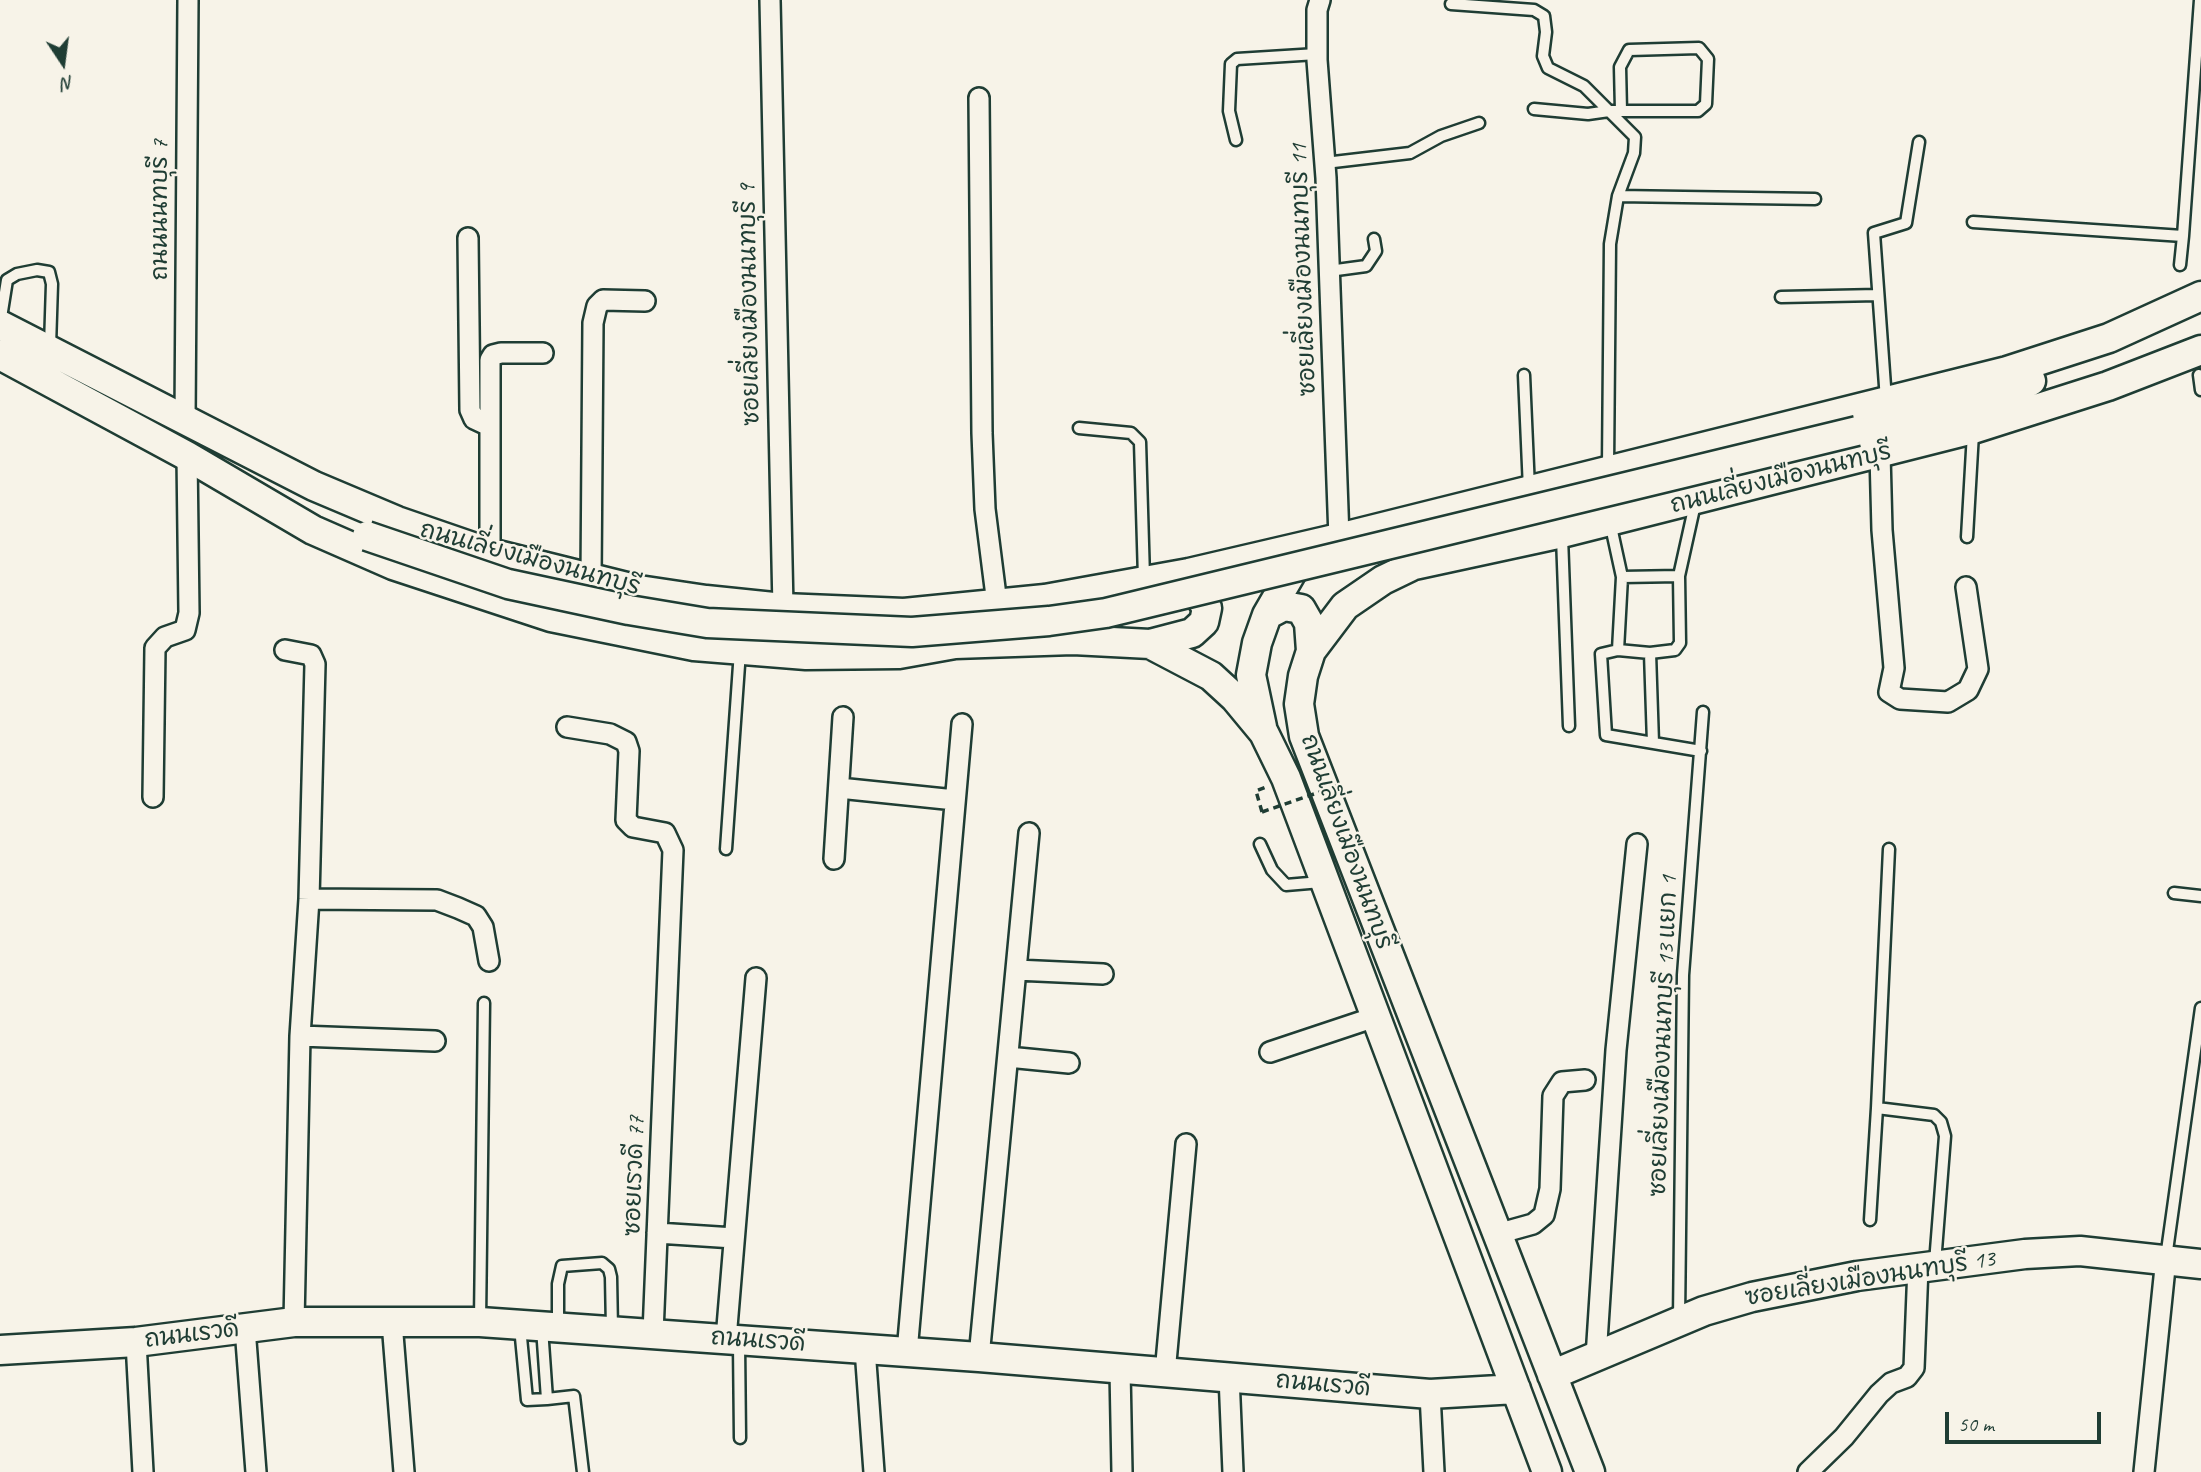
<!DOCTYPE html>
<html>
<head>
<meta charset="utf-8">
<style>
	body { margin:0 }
	#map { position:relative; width:2201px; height:1472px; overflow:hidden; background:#f7f3e8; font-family:Caveat,sans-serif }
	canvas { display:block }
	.north { position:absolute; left:28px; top:28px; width:70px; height:70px; -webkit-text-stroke:5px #f7f3e8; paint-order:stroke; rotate:167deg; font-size:19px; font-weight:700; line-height:28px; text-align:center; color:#1f3d34 }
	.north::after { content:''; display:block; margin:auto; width:24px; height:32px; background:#1f3d34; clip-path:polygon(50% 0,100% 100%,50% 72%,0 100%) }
	.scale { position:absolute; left:1945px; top:1412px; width:156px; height:32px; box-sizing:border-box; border:4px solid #1f3d34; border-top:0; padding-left:9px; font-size:21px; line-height:24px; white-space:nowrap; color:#1f3d34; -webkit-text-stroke:5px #f7f3e8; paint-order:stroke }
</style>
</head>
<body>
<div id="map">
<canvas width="2201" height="1472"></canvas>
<div class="north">N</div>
<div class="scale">50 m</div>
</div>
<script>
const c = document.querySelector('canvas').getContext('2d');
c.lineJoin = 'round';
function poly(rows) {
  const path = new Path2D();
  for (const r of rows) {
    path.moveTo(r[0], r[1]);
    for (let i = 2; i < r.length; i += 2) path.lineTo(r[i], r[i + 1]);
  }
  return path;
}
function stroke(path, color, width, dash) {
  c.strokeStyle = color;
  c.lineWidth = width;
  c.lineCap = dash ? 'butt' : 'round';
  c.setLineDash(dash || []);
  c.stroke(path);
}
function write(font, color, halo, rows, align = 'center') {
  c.font = font + ' Caveat,"Playpen Sans Thai",sans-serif';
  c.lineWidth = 5;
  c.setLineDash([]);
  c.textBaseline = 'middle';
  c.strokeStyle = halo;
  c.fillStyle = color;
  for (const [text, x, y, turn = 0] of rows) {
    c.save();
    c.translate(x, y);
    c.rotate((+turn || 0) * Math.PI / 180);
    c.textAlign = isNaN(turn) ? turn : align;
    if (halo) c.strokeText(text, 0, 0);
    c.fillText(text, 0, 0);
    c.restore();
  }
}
const path = poly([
	[1262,812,1256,791,1266,787]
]);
const lane = poly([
	[1451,4,1534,10,1544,16,1546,32,1543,56,1548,68,1584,86,1635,137,1634,153,1618,196,1610,244,1608,466],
	[1534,109,1588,114,1609,111,1698,111,1706,104,1708,59,1699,48,1629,50,1620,67,1621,111],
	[1236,140,1229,111,1231,64,1237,59,1317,54],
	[1325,163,1410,153,1441,136,1479,123],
	[1618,196,1815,199],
	[1973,222,2183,236,2180,265],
	[2183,236,2200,0],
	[1329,271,1366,266,1376,251,1374,239],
	[1781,297,1878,295],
	[0,324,7,280,17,274,37,270,49,272,52,284,50,346],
	[1524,375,1529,489],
	[2199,375,2201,390],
	[1886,400,1874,233,1906,223,1919,142],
	[1079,428,1131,433,1140,442,1144,578],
	[1610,522,1622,577,1618,650,1650,653,1653,743],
	[1562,537,1569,726],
	[1967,537,1973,433],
	[1622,577,1679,576],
	[1618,650,1601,654,1606,735,1701,751],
	[1650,653,1675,650,1680,643,1679,576,1695,504],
	[1260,844,1272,870,1286,885,1321,882],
	[726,849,740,651],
	[1889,849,1877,1108,1934,1115,1941,1122,1945,1136,1935,1263],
	[2174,893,2201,896],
	[1870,1220,1877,1108],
	[2166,1258,2201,1008],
	[1679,1319,1683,975,1703,712],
	[480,1320,484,1003],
	[558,1326,558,1284,562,1266,602,1263,609,1269,611,1277,612,1329],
	[520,1327,527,1400,547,1399],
	[542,1328,547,1399,574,1396,583,1472],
	[739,1344,740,1438]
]);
const street = poly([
	[770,0,783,608],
	[1320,0,1317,10,1317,60,1326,178,1339,538],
	[979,98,982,433,985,509,997,604],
	[468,238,470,410,474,419,489,426],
	[185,420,188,0],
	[1880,454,1882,530,1894,668,1889,692,1900,699,1948,702,1968,690,1978,669,1966,587],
	[490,553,490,360,493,355,501,353,543,353],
	[591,579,593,323,597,306,603,300,645,301],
	[285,650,311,655,315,664,309,899,300,1036,294,1322],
	[567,727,610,734,626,742,629,751,626,820,633,827,665,833,673,850,653,1333],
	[839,788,955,800],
	[153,797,155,648,165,637,185,630,189,613,187,456],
	[834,859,843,717],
	[309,899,437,900,458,908,476,916,483,927,489,961],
	[1016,970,1103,974],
	[300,1036,435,1041],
	[1270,1052,1375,1017],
	[1008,1057,1069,1063],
	[657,1233,734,1238],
	[1497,1234,1533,1224,1544,1215,1550,1189,1553,1096,1562,1082,1585,1080],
	[392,1322,404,1472],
	[245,1328,256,1472],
	[726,1339,756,978],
	[136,1342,143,1472],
	[865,1349,874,1472],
	[907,1352,962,724],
	[979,1357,1029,833],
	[1596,1357,1616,1050,1637,844],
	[1120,1370,1122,1472],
	[1165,1373,1186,1144],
	[1229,1376,1233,1472],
	[1430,1394,1434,1472],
	[1808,1472,1844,1437,1879,1394,1891,1383,1907,1377,1914,1368,1918,1267],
	[2144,1472,2166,1258]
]);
const secondary = poly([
	[0,325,314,486,397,521,490,553,639,590,706,600,783,608,904,613,1045,599,1189,573,1339,538,2007,371,2109,338,2201,296],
	[0,355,187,456,313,530,393,565,551,617,694,646,806,655,899,654,955,644,1073,640,1150,644,1211,676,1235,698,1264,733,1286,778,1547,1472],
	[1857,431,1974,402,2031,381],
	[1267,615,1284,606,1301,609,1309,623,1311,651],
	[1150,644,1192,633,1204,622,1207,608,1199,596,1174,586],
	[1262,727,1251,675,1257,643,1267,615,1303,553],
	[0,1350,136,1342,294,1322,480,1322,979,1357,1430,1394,1516,1389],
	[1552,1375,1704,1311,1752,1297,1857,1276,2025,1254,2080,1251,2201,1264],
	[1590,1472,1304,736,1299,704,1303,676,1311,651,1345,606,1383,580,1414,565,1562,533,1973,429,2108,386,2201,350]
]);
const pathBridge = poly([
	[1262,812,1337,786]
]);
const secondaryBridge = poly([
	[367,536,508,584,629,610,707,623,912,632,1049,621,1106,613,1857,431]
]);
const streetNames = [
	["ถนนนนทบุรี 7",161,210,-90],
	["ซอยเลี่ยงเมืองนนทบุรี 11",1304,270,-92],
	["ซอยเลี่ยงเมืองนนทบุรี 9",750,305,-91],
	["ถนนเลี่ยงเมืองนนทบุรี",1781,479,-14],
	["ถนนเลี่ยงเมืองนนทบุรี",530,559,15],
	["ถนนเลี่ยงเมืองนนทบุรี",1346,842,70],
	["ซอยเลี่ยงเมืองนนทบุรี 13 แยก 1",1664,1036,-88],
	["ซอยเรวดี 77",635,1176,-88],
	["ซอยเลี่ยงเมืองนนทบุรี 13",1870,1279,-9],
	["ถนนเรวดี",192,1335,-7],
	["ถนนเรวดี",758,1341,4],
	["ถนนเรวดี",1323,1385,5]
];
stroke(lane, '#1f3d34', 15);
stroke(street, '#1f3d34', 24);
stroke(secondary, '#1f3d34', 33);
stroke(path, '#1f3d34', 3.5, [7, 5]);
stroke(lane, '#f7f3e8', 10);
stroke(street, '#f7f3e8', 19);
stroke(secondary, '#f7f3e8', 28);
stroke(secondaryBridge, '#1f3d34', 33, []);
stroke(pathBridge, '#1f3d34', 3.5, [7, 5]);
stroke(secondaryBridge, '#f7f3e8', 28);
write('24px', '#1f3d34', '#f7f3e8', streetNames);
</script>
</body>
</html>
